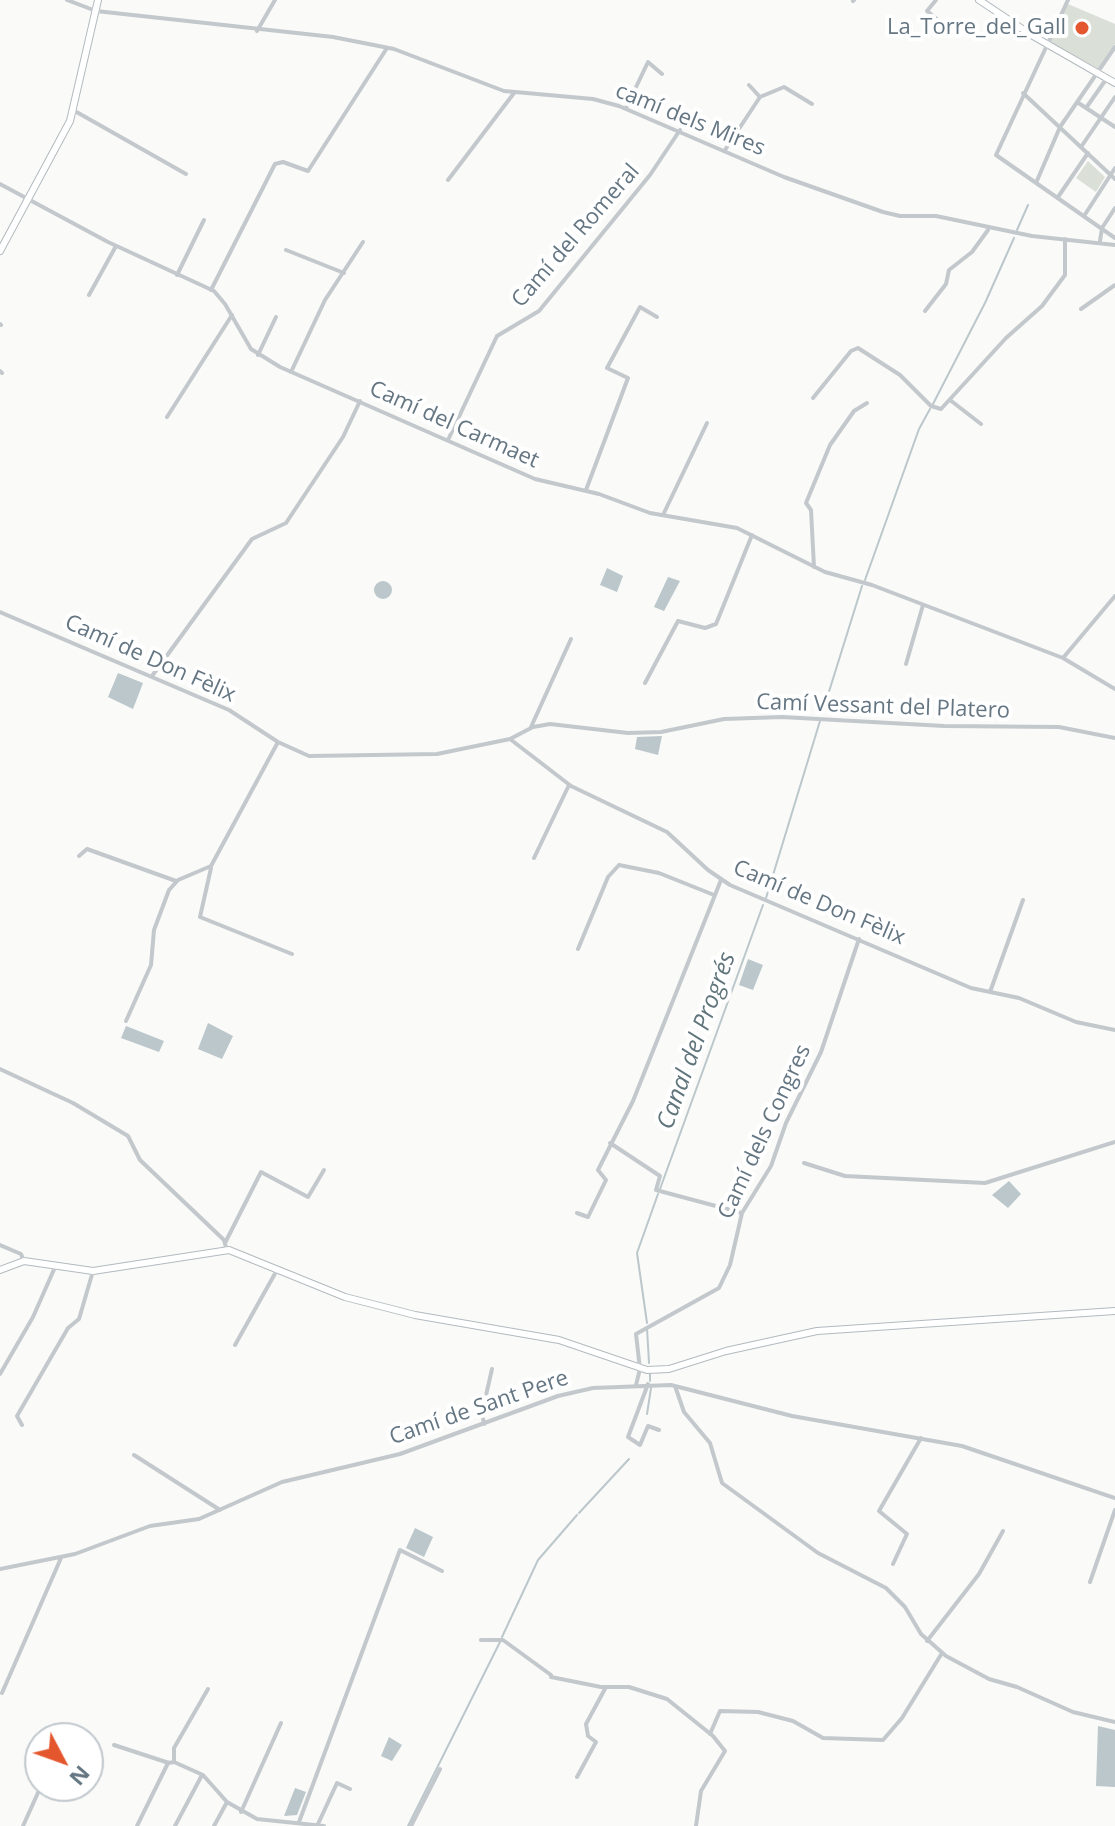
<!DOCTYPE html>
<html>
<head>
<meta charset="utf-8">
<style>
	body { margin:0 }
	#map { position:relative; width:1115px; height:1826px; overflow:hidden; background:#fafaf8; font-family:"Open Sans",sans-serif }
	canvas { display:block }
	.north { position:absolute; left:24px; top:1722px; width:80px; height:80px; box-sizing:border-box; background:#fff; border:2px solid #c1c8cd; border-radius:50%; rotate:131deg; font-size:22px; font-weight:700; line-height:32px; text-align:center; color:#657683 }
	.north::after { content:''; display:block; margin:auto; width:28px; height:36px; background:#e4572e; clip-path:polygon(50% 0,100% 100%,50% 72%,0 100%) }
</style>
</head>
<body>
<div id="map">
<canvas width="1115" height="1826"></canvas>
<div class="north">N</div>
</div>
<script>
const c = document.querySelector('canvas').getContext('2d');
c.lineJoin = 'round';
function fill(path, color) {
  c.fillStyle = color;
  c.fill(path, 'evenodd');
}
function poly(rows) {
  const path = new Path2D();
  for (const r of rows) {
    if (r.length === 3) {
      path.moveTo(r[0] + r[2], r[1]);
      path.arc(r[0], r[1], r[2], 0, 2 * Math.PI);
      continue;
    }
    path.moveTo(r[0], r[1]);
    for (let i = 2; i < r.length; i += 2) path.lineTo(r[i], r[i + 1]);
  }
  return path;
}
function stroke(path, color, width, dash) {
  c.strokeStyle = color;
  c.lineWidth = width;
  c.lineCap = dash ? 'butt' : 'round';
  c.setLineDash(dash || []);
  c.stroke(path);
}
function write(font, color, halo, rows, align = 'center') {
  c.font = font + ' "Open Sans",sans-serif';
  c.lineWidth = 8;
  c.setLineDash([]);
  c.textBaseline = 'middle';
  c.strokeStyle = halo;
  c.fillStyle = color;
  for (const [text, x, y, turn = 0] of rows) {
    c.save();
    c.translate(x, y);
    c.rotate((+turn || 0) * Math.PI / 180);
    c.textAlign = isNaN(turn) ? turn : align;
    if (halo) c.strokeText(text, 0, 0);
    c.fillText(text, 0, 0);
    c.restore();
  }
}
const green = poly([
	[1068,4,1115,24,1115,44,1099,69,1049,42],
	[1088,161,1105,177,1096,192,1076,178]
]);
const water = poly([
	[607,568,623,576,617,592,600,585],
	[668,577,680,581,664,611,654,607],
	[383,590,9],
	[118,673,143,683,133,709,108,697],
	[662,736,658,755,635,749,637,737],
	[748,959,763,965,753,990,739,985],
	[208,1023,233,1036,222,1059,198,1049],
	[126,1026,164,1041,159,1052,121,1038],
	[1009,1181,1021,1194,1008,1208,992,1195],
	[415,1528,433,1537,424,1557,406,1548],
	[1098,1726,1115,1730,1115,1787,1096,1786],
	[389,1737,402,1745,392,1761,381,1756],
	[295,1788,306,1792,297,1815,284,1816]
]);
const stream = poly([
	[1017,230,1028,205],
	[933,404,985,303,1014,238],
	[865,580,919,429,930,409],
	[822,714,862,586],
	[766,898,820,721],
	[660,1189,763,905],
	[647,1323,637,1253,658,1194],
	[647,1328,649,1363],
	[650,1373,650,1381],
	[647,1414,651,1388],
	[579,1513,629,1459],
	[502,1637,538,1560,577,1515],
	[408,1826,500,1642]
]);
const street = poly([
	[67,0,96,11,333,37,394,49,504,91,593,99,619,106,784,177,883,212,900,216,936,216,1032,236,1115,245],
	[936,0,927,11,955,34],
	[1068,0,996,155,1115,238],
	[853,1,854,0],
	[257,31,275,0],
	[749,85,760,97],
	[1023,93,1115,179],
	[1077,102,1115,127],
	[626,108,648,62,662,74],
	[1086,108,1107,78],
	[73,110,186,174],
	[1081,147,1115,97],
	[725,150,760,97,784,87,812,104],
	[448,180,514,93],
	[1036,183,1060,127,1115,47],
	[0,184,108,242,214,291,225,304,251,349,280,367,535,479,599,494,650,513,737,528,825,572,872,585,1063,658,1115,689],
	[1058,197,1088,153],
	[1084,216,1115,168],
	[1100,241,1102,228,1115,208],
	[286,250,344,273],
	[177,275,204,220],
	[211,290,275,164,283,162,308,171,387,48],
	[89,295,116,246],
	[1081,309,1115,285],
	[925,311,946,284,949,270,972,252,988,230],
	[0,324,1,325],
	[258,355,276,317],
	[0,371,2,373],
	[291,372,325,300,363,242],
	[813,398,851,351,858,348,900,375,931,406,941,409,1006,338,1042,306,1065,275,1065,239],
	[950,400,981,424],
	[167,417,232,315],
	[448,440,497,336,539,311,650,175,680,130],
	[586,490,628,378,607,368,640,307,657,317],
	[663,515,707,423],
	[814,567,811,510,806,503,830,445,854,411,867,403],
	[0,612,229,710,278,742,309,756,437,754,510,739,571,786,667,832,708,870,730,885,971,988,1019,998,1076,1022,1115,1030],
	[1063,658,1115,596],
	[906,664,923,605],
	[152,676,252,539,286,523,343,437,360,401],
	[645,683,678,621,705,628,716,624,752,535],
	[531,727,571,639],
	[510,739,533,727,550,724,628,733,661,732,724,719,782,717,944,726,1059,727,1115,738],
	[79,856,87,849,176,881],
	[534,858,569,785],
	[211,868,200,917,292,954],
	[578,949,608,877,619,865,659,873,714,895],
	[990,992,1023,900],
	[126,1021,151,965,154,930,169,890,178,880,211,866,278,742],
	[0,1069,73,1103,128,1136,140,1160,224,1240,227,1251],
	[610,1143,660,1176,656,1190,742,1213],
	[804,1163,845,1176,985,1183,1115,1142],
	[577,1213,588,1217,606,1180,598,1170,633,1101,721,880],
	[225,1243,261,1172,308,1197,324,1170],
	[0,1245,21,1254,24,1261],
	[235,1345,277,1270],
	[0,1374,33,1317,56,1265],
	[648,1384,628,1437,640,1445,648,1426,659,1430],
	[636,1385,640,1369,636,1334,719,1288,730,1265,742,1213,771,1166,786,1123,821,1052,859,939],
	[675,1386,684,1412,710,1443,722,1483,818,1553,886,1588,905,1607,921,1634,946,1656,989,1679,1017,1687,1073,1712,1115,1722],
	[484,1424,482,1413,492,1369],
	[22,1425,17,1416,68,1328,79,1319,93,1271],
	[134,1455,220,1510],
	[893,1564,907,1534,879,1511,921,1438],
	[0,1569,75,1554,150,1526,199,1519,282,1482,400,1454,558,1396,593,1388,671,1385,792,1416,962,1446,1115,1498],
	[1090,1582,1115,1510],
	[481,1640,503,1640,551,1675],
	[927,1641,979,1574,1003,1531],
	[551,1677,601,1687,629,1687,667,1699,713,1736,725,1751,701,1791,696,1826],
	[2,1693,61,1558],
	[710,1734,720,1711,758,1712,793,1721,823,1738,883,1740,902,1718,942,1653],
	[114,1745,169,1763],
	[174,1762,174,1748,208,1689],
	[577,1777,596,1742,588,1736,586,1724,606,1687],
	[241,1812,281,1723],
	[299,1822,400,1550,442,1571],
	[318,1824,337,1783,350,1789],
	[23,1826,41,1786],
	[137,1826,168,1763,174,1762,203,1775,227,1802,257,1819,324,1826],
	[175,1826,202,1775],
	[214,1826,227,1802],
	[411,1826,440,1769]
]);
const secondary = poly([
	[979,0,1033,36,1115,83],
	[0,251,70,121,98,0],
	[0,1270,24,1261,93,1271,229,1250,345,1297,415,1315,559,1340,647,1370,669,1369,726,1351,817,1331,1115,1311]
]);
const markers = [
	[1082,28,8,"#e4572e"]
];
const poiNames = [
	["La_Torre_del_Gall",1066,28]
];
const streetNames = [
	["camí dels Mires",690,120,22],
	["Camí del Romeral",576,236,-49],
	["Camí del Carmaet",454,425,24],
	["Camí de Don Fèlix",150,659,24],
	["Camí Vessant del Platero",883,707,2],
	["Camí de Don Fèlix",819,903,23],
	["Camí dels Congres",765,1132,-65],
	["Camí de Sant Pere",479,1408,-19]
];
const waterNames = [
	["Canal del Progrés",697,1041,-70]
];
fill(green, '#dadfd7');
fill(water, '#bbc7cb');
stroke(stream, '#bbc7cb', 2);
stroke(secondary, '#b3babf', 8);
stroke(street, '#c3c8cc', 4);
stroke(secondary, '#fff', 6);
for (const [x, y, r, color] of markers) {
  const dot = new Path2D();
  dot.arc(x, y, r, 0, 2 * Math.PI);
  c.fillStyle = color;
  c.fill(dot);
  stroke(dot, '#fff', 3);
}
write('22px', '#657683', '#fff', poiNames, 'right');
write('22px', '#657683', '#fff', streetNames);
write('italic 24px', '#60757c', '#fff', waterNames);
</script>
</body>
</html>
